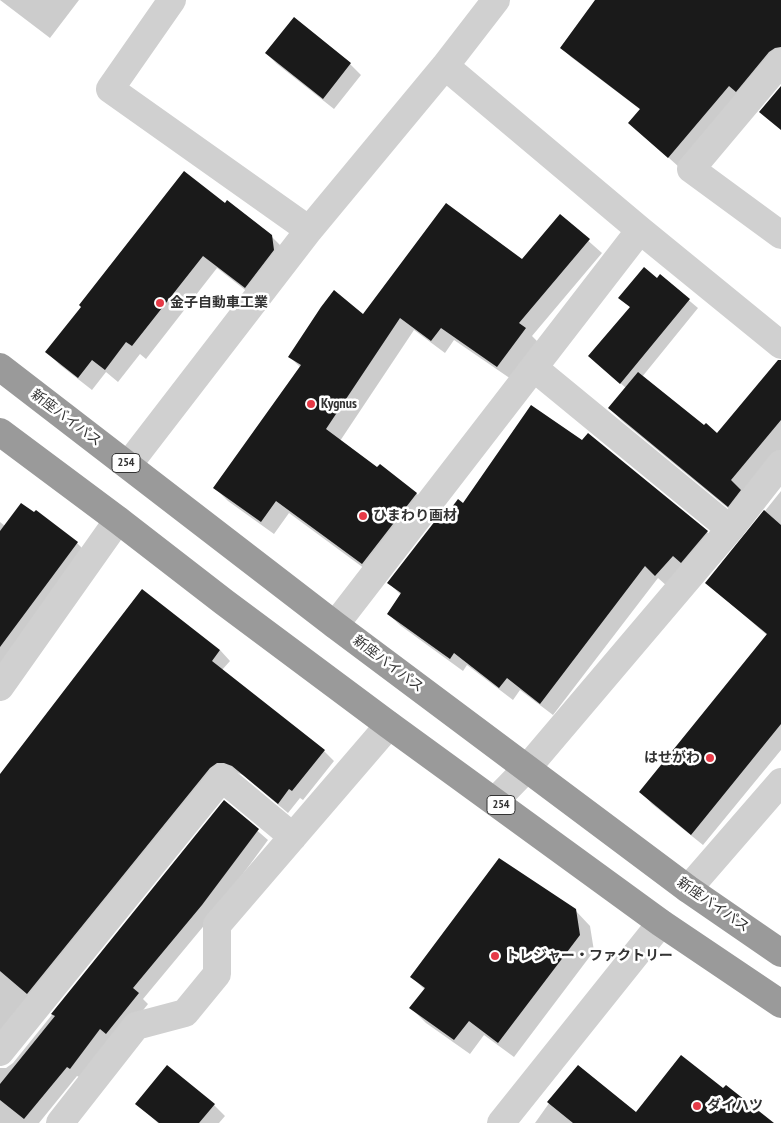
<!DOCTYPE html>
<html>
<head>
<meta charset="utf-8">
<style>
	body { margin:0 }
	canvas { display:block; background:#fff }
</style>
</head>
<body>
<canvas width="781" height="1123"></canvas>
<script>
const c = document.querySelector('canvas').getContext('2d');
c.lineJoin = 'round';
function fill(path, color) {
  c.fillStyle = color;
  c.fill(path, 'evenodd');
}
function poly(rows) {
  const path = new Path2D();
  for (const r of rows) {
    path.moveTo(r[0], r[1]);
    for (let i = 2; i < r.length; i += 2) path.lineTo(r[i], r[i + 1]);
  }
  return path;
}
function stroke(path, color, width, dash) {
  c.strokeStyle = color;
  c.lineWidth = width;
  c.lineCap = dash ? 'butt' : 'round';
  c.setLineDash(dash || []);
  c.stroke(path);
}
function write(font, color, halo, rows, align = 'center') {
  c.font = font + ' "PT Sans Narrow","Noto Sans JP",sans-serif';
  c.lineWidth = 5;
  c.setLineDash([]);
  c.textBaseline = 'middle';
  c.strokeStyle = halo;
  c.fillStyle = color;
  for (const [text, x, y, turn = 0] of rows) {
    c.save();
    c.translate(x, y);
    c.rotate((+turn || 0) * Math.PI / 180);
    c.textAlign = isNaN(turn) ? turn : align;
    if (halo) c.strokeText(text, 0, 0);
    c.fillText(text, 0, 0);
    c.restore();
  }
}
const shadow = poly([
	[0,0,79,0,50,38],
	[597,0,781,0,781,60,679,167,630,123,641,110,571,57,561,47],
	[294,19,350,64,361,75,334,109,277,64,266,53],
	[225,205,271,236,285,250,258,300,217,268,146,359,140,354,118,382,106,372,92,390,60,365,47,352],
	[560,216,602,253,532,336,538,342,511,379,454,340,445,353,414,330,340,441,378,469,380,465,417,494,430,507,376,577,289,513,274,534,228,501,215,488,300,367,290,357,364,316,522,261],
	[660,276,698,308,642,377,704,426,718,435,781,385,781,465,740,518,621,420,610,408,626,388,598,364,631,308,620,298,657,279],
	[781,491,781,750,703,845,652,804,641,792,768,636,707,583],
	[463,504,707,532,720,545,668,587,658,578,553,715,520,690,513,700,467,665,463,671,401,626,388,614,401,595,389,583,447,517],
	[0,522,5,526,77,543,89,555,0,666],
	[220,650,230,661,222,670,324,751,334,761,303,800,300,798,288,813,243,775,235,772,0,1049,0,776],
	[224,802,268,840,212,916,143,999,148,1004,117,1043,81,1078,77,1076,39,1123,0,1123,0,1068,6,1068,13,1063],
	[575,910,590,926,594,951,514,1057,484,1035,470,1054,426,1023,411,1008,425,990,412,977],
	[723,1090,772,1123,535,1123,557,1092,636,1113],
	[137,1104,214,1105,225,1116,219,1123,158,1123]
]);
const building = poly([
	[595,0,781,0,781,47,775,48,769,52,736,92,729,86,668,158,628,123,640,109,560,48],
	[294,17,351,63,323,99,265,53],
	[781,86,781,130,759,112],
	[184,171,225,203,227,200,272,235,274,250,245,288,203,256,132,346,126,342,105,370,92,360,78,378,45,352,81,307,79,305],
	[446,203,522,259,560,214,590,239,519,323,526,328,497,367,441,328,431,341,400,318,326,429,377,467,380,464,417,493,362,564,276,501,261,522,213,488,301,365,288,357,321,307,334,290,363,314],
	[644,267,657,278,660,274,690,299,620,384,588,356,630,307,618,298],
	[778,360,781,360,781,420,731,480,741,490,728,507,608,408,638,372,704,425,706,423,717,433],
	[531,405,582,440,588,433,708,531,681,563,673,556,655,576,645,566,540,704,507,678,499,688,454,653,450,659,387,614,401,593,387,583,442,512,446,515,458,499,463,503],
	[21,503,34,512,36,510,78,542,0,647,0,531],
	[764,510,781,525,781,724,691,835,639,792,767,634,705,583],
	[142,589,220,650,212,661,325,750,292,791,289,789,278,804,232,766,224,763,217,763,210,768,27,994,0,971,0,774],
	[224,800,259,829,202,905,133,988,139,993,106,1034,100,1029,70,1069,67,1067,24,1119,0,1100,0,1084,55,1016,51,1014],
	[499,858,576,909,580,935,498,1043,469,1021,454,1040,409,1008,425,988,410,977],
	[681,1055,723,1088,726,1085,774,1123,573,1123,547,1102,578,1065,636,1112],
	[167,1065,215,1104,199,1123,159,1123,135,1104]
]);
const street = poly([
	[172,0,110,89,309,230],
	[781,62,691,169,781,235],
	[445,66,640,230,781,345],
	[534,368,730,529],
	[128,465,309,230,445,66,496,0],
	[335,625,640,230],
	[0,687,118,520],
	[495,801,528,767,730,529,781,464],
	[688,889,781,782],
	[0,1052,222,778,293,837],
	[60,1123,136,1026,185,1013,217,974,217,925,389,725],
	[501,1123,661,923]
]);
const highway = poly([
	[0,367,335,625,688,889,781,953],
	[0,432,118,520,224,602,389,725,661,923,781,1004]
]);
const markers = [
	[160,303,5,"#e63946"],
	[311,404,5,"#e63946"],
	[363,516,5,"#e63946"],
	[710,758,5,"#e63946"],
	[495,956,5,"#e63946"],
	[697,1106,5,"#e63946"]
];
const shields = [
	[126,463,28],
	[501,805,28]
];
const shieldNames = [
	["254",126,463],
	["254",501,805]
];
const poiNames = [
	["金子自動車工業",170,303],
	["Kygnus",321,404],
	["ひまわり画材",373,516],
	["はせがわ",700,758,"right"],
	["トレジャー・ファクトリー",505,956],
	["ダイハツ",707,1106]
];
const streetNames = [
	["新座バイパス",66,418,37],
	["新座バイパス",388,664,37],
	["新座バイパス",713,905,35]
];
fill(shadow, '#0003');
fill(building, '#1a1a1a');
stroke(street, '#d0d0d0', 28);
stroke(highway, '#9a9a9a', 28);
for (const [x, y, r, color] of markers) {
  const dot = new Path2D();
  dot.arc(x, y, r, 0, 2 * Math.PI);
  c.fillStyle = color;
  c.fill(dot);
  stroke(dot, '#fff', 2);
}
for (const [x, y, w] of shields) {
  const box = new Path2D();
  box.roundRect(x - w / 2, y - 9.5, w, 19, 4);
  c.fillStyle = '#fff';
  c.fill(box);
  stroke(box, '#333', 1);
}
write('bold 12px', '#333', null, shieldNames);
write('bold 14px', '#333', '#fff', poiNames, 'left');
write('14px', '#333', '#fff', streetNames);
</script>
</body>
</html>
